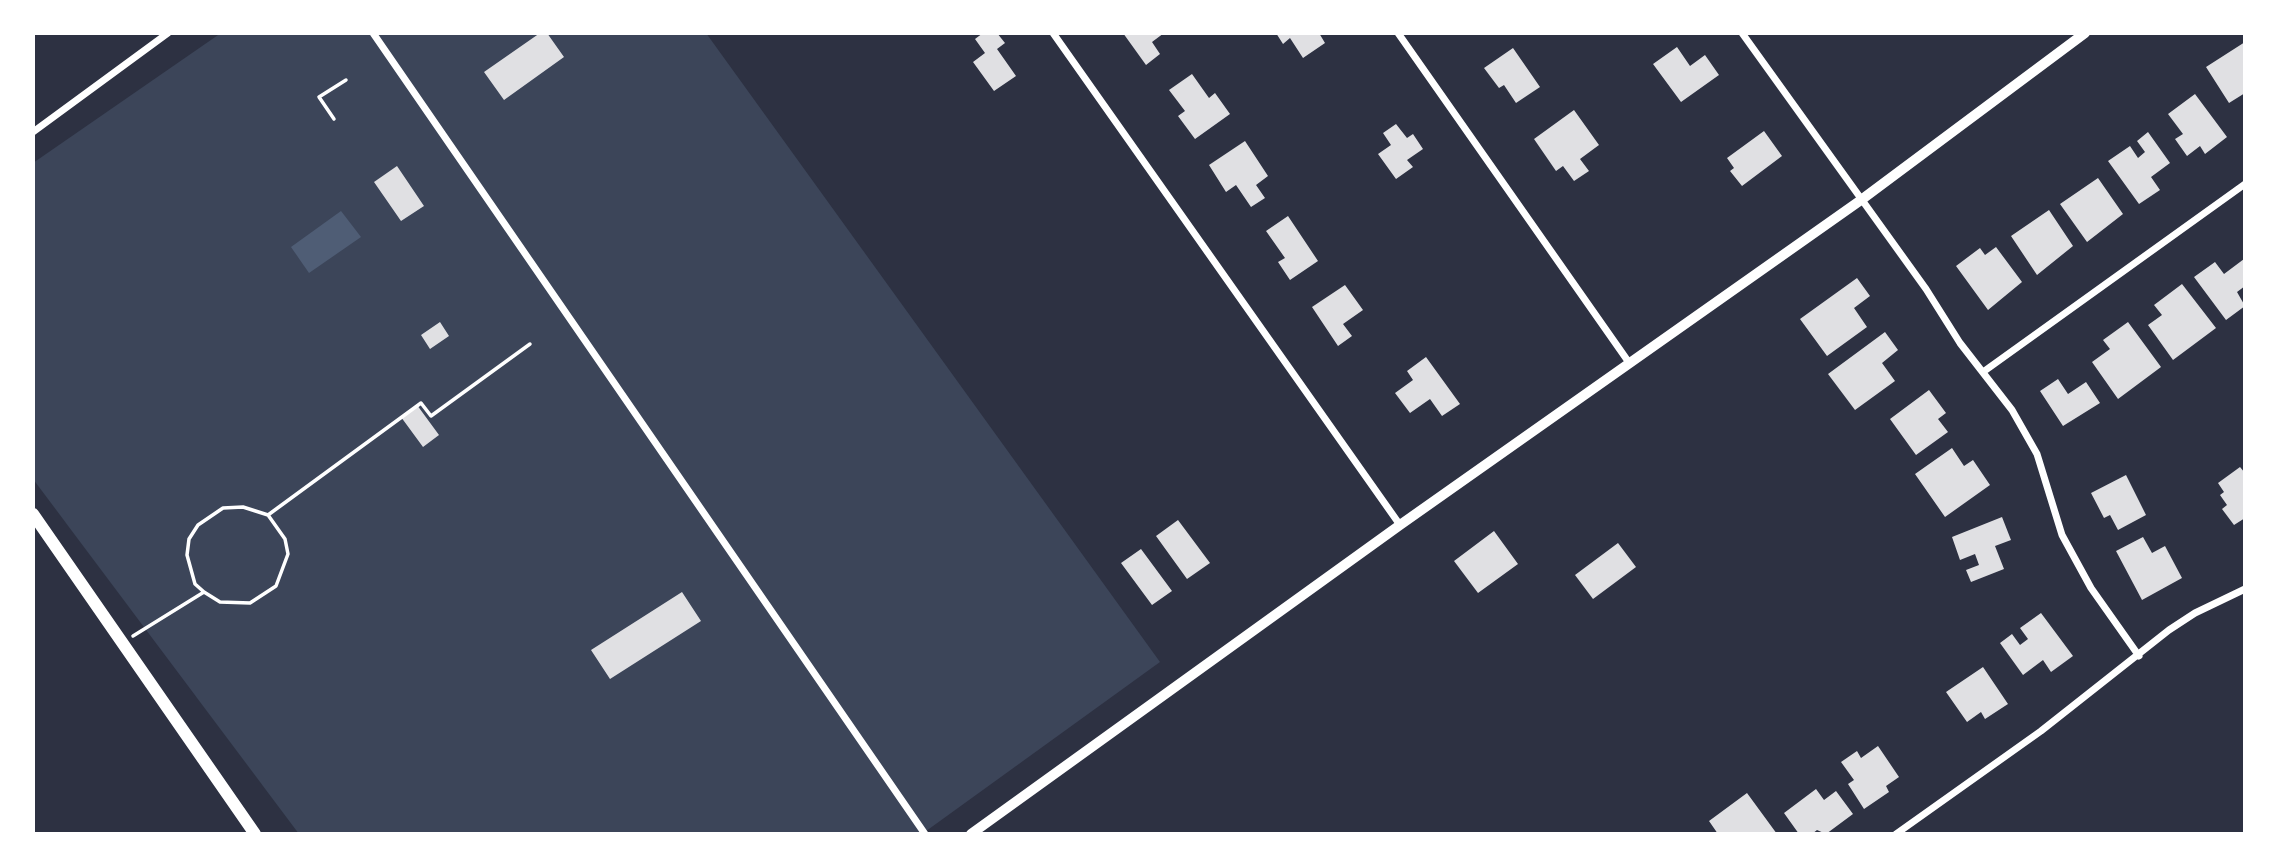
<!DOCTYPE html>
<html>
<head>
<meta charset="utf-8">
<style>
	body { margin:0 }
	#map { position:relative; width:2278px; height:867px; overflow:hidden; background:#2d3142; font-family:"Roboto Serif",serif }
	canvas { display:block }
	.frame { position:absolute; inset:0; border:35px solid #fff; pointer-events:none }
</style>
</head>
<body>
<div id="map">
<canvas width="2278" height="867"></canvas>
<div class="frame"></div>
</div>
<script>
const c = document.querySelector('canvas').getContext('2d');
c.lineJoin = 'round';
function fill(path, color) {
  c.fillStyle = color;
  c.fill(path, 'evenodd');
}
function poly(rows) {
  const path = new Path2D();
  for (const r of rows) {
    path.moveTo(r[0], r[1]);
    for (let i = 2; i < r.length; i += 2) path.lineTo(r[i], r[i + 1]);
  }
  return path;
}
function stroke(path, color, width, dash) {
  c.strokeStyle = color;
  c.lineWidth = width;
  c.lineCap = dash ? 'butt' : 'round';
  c.setLineDash(dash || []);
  c.stroke(path);
}
const green = poly([
	[221,33,706,33,1160,662,922,834,299,834,33,479,33,163]
]);
const water = poly([
	[341,211,361,237,309,273,291,247]
]);
const building = poly([
	[540,33,547,33,564,57,504,100,484,72],
	[983,33,997,33,1005,43,997,49,1016,76,994,91,973,62,985,53,975,39],
	[1123,33,1164,33,1152,42,1160,54,1146,65],
	[1276,33,1319,33,1325,43,1303,58,1290,38,1283,44],
	[2245,42,2245,93,2229,103,2206,67],
	[1677,47,1690,66,1705,55,1719,75,1681,102,1653,64],
	[1513,48,1540,87,1516,103,1504,85,1499,88,1484,68],
	[1192,74,1209,98,1215,93,1230,114,1195,139,1178,116,1185,111,1169,90],
	[2195,94,2227,137,2205,154,2200,146,2187,156,2175,139,2183,134,2168,114],
	[1574,110,1599,145,1580,159,1589,171,1574,181,1563,166,1556,171,1534,139],
	[1396,124,1407,138,1413,134,1423,149,1407,160,1413,167,1396,179,1378,154,1391,145,1383,133],
	[1764,131,1782,156,1742,186,1730,171,1734,168,1727,158],
	[2148,132,2170,163,2151,177,2160,190,2139,204,2108,161,2130,146,2138,158,2145,152,2137,141],
	[1245,141,1268,176,1256,185,1265,198,1251,207,1236,185,1226,192,1209,165],
	[397,166,424,206,401,221,374,182],
	[2098,178,2123,214,2087,242,2060,204],
	[2049,210,2073,246,2037,275,2011,236],
	[1288,216,1318,261,1290,280,1278,262,1285,258,1266,231],
	[1996,247,2022,282,1988,310,1956,266,1980,248,1985,255],
	[2244,259,2245,286,2237,292,2245,306,2226,320,2194,277,2215,262,2224,274],
	[1857,278,1870,296,1854,308,1867,327,1827,356,1800,319],
	[2182,284,2216,328,2173,360,2148,325,2162,315,2154,305],
	[1345,285,1363,310,1343,324,1352,336,1338,346,1312,307],
	[440,322,449,336,430,349,421,335],
	[2128,322,2161,367,2118,399,2092,362,2110,349,2103,340],
	[1885,332,1898,350,1882,363,1895,381,1855,410,1828,374],
	[1426,357,1460,404,1442,416,1430,399,1410,413,1395,393,1413,380,1407,371],
	[2058,379,2068,394,2086,382,2100,403,2063,426,2040,391],
	[1929,390,1946,413,1938,419,1948,432,1916,455,1890,419],
	[417,405,439,435,423,447,401,417],
	[1952,448,1964,466,1973,460,1990,485,1945,517,1915,474],
	[2240,467,2245,473,2245,518,2234,525,2222,509,2227,505,2220,495,2224,492,2218,483],
	[2126,475,2146,515,2118,530,2110,515,2104,518,2091,493],
	[2002,517,2011,540,1995,546,2004,569,1971,582,1966,570,1979,565,1975,554,1960,560,1952,537],
	[1178,520,1210,563,1187,579,1156,536],
	[1494,531,1518,564,1478,593,1454,561],
	[2143,537,2152,553,2165,546,2182,578,2142,600,2116,551],
	[1618,543,1636,567,1593,599,1575,575],
	[1141,549,1172,591,1152,605,1121,563],
	[682,592,701,621,610,679,591,650],
	[2041,613,2073,656,2051,672,2043,660,2023,675,2000,643,2012,634,2020,645,2028,639,2020,628],
	[1983,667,2008,704,1985,719,1981,712,1967,722,1946,692],
	[1878,746,1899,777,1886,786,1889,792,1864,809,1848,784,1854,780,1841,762,1857,751,1861,758],
	[1816,789,1824,800,1836,791,1853,814,1826,834,1817,830,1812,834,1799,834,1784,813],
	[1747,793,1777,834,1718,834,1709,821]
]);
const path = poly([
	[334,119,319,97,346,80],
	[268,515,421,403,431,416,530,344],
	[133,636,204,592,220,602,250,603,276,586,288,554,285,539,268,515,243,507,223,508,198,525,189,539,187,555,195,584,204,592]
]);
const minor = poly([
	[373,33,925,834],
	[1053,33,1400,525],
	[1398,33,1630,364],
	[1742,33,1926,289,1960,343,2012,410,2037,454,2062,535,2091,588,2139,656],
	[33,132,168,33],
	[1983,372,2245,184],
	[1896,834,2041,731,2169,630,2195,613,2245,589]
]);
const tertiary = poly([
	[971,834,1400,525,1861,200,2085,33]
]);
const secondary = poly([
	[33,514,255,834]
]);
fill(green, '#3c4559');
fill(water, '#4f5d75');
fill(building, '#e0e0e3');
stroke(path, '#fff', 3.5);
stroke(minor, '#fff', 7);
stroke(tertiary, '#fff', 10);
stroke(secondary, '#fff', 12);
</script>
</body>
</html>
